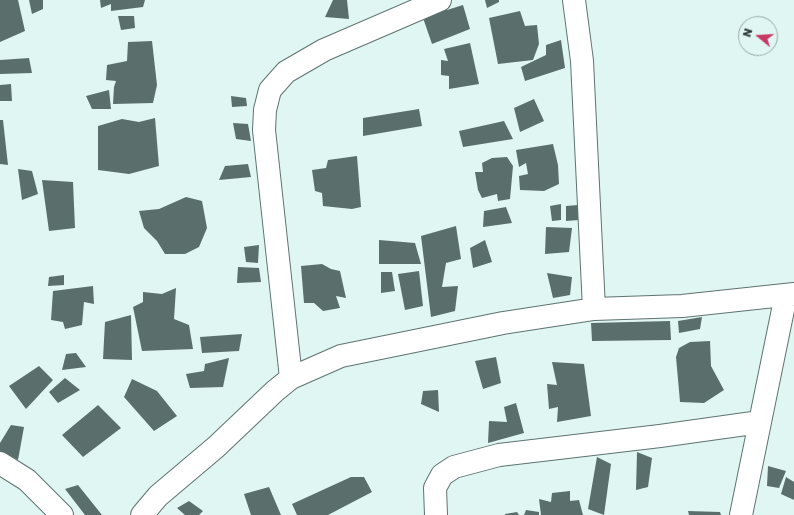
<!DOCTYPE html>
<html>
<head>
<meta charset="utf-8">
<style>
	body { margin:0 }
	#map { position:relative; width:794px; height:515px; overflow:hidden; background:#dff6f3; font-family:"Golos Text",sans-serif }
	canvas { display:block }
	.north { position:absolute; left:738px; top:16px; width:40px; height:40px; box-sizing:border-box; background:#dff6f3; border:1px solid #9aaba9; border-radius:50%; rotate:288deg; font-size:11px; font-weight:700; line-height:16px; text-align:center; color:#323b3a }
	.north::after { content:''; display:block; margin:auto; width:14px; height:18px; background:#c83a65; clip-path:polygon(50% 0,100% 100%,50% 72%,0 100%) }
</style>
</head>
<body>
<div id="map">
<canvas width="794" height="515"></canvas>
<div class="north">N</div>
</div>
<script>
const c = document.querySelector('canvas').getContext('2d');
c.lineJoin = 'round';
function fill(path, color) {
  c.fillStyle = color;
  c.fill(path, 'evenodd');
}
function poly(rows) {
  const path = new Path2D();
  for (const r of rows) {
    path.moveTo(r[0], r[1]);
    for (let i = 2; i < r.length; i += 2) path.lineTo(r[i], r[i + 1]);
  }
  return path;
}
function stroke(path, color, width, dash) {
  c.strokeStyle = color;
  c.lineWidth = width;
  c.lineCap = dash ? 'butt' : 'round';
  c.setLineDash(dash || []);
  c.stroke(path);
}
const building = poly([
	[0,0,18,0,25,31,0,42],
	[29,0,43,0,43,9,32,14],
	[100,0,145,0,143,7,111,11,111,4,101,8],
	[333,0,347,0,349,19,325,17],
	[485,0,499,0,499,2,487,8],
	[441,5,447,10,463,5,470,29,432,44,422,15],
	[520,11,525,26,537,25,539,44,533,60,498,64,489,18],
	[118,16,134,16,135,28,121,30],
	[561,40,565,68,525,81,521,67,546,55,546,45],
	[152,41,157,85,153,103,113,104,114,87,116,81,106,80,107,65,127,61,128,42],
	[470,43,479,84,449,89,449,76,441,75,441,60,448,61,444,49],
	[29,58,32,73,0,74,0,60],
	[11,84,12,101,0,101,0,85],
	[109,90,111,109,92,109,86,96],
	[231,96,246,98,247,106,232,107],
	[534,99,544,121,520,132,514,108],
	[419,109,422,126,363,136,363,118],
	[155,118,159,166,129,174,98,170,98,126,122,119,139,122],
	[0,120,3,120,8,165,0,164],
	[504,121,513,139,463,147,459,131],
	[233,123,248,124,251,141,236,139],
	[553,144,558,165,559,184,544,191,520,190,519,176,528,174,526,163,519,167,516,150],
	[357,156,361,207,352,209,323,206,322,193,315,191,312,170,326,168,328,160],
	[507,157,513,166,510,199,498,201,497,194,482,198,478,190,475,172,483,172,482,163,492,158],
	[248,164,251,177,219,180,225,166],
	[18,169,32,171,38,194,22,200],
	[42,180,73,182,75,228,49,231],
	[186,197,202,201,207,228,199,247,185,254,165,254,157,241,144,228,139,211,159,209],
	[561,204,561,220,552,221,550,206],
	[578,205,579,220,566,221,566,206],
	[506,207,512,223,483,227,484,211],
	[456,226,461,259,446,263,442,287,458,286,455,311,431,317,421,236],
	[546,227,572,228,569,252,545,254],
	[379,240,415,243,421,264,379,264],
	[485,240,492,262,473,268,470,248],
	[259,245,258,263,246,262,244,247],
	[322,264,331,269,340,271,346,298,336,296,340,308,323,311,314,303,304,303,301,266],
	[238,267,259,268,261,282,237,283],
	[419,271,423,306,405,310,398,274],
	[381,272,392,272,395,291,381,293],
	[547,273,572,277,570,295,553,298],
	[64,275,64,285,48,286,49,277],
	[93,286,94,304,84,302,82,325,65,329,63,322,51,320,53,291],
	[176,288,174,319,189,325,193,349,142,351,133,307,143,302,143,292,162,294],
	[131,315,132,360,103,359,105,322],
	[702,317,700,329,679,333,678,321],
	[670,321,671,340,592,341,591,323],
	[242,334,239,351,202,353,200,337],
	[710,341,711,366,724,390,704,403,680,402,676,357,679,348,690,342],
	[76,353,86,367,62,370,66,354],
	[496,357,501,383,483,389,475,361],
	[229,358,223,387,190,388,186,374,204,371,205,364],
	[552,362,584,364,591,416,557,422,558,407,549,409,547,384,557,385],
	[39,366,53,380,26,409,9,386],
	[65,378,80,390,58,403,49,392],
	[132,379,157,391,177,416,154,431,124,397],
	[438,390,439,412,421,404,423,391],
	[516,403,524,433,488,443,489,421,507,422,504,407],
	[98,405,121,428,83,457,62,435],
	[11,425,24,427,18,460,0,451,0,443],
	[637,452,652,458,648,487,636,490],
	[597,457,611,464,604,515,588,509],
	[768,466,786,471,779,488,767,486],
	[351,477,364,477,372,492,328,515,297,515,292,504],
	[786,477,794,482,794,500,781,494],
	[78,485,102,515,85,515,65,489],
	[269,487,281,515,251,515,244,494],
	[570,491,570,501,579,500,583,515,541,515,539,499,551,502,552,493],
	[189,501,203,511,199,515,185,515,177,508],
	[526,510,539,512,539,515,524,515],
	[688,511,720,512,721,515,689,515],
	[517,512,519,515,505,515,505,514]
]);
const minor = poly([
	[574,0,582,61,594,309],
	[291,378,264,130,265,110,270,90,286,72,324,50,440,0],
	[0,463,27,480,62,515],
	[142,515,158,496,216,447,275,391,291,378,341,356,503,323,594,309,682,306,794,294],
	[436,515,435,488,442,475,454,467,499,455,660,436,760,422],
	[741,515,786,295]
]);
fill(building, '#5a6f6c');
stroke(minor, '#5e7370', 24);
stroke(minor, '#fff', 22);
</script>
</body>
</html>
